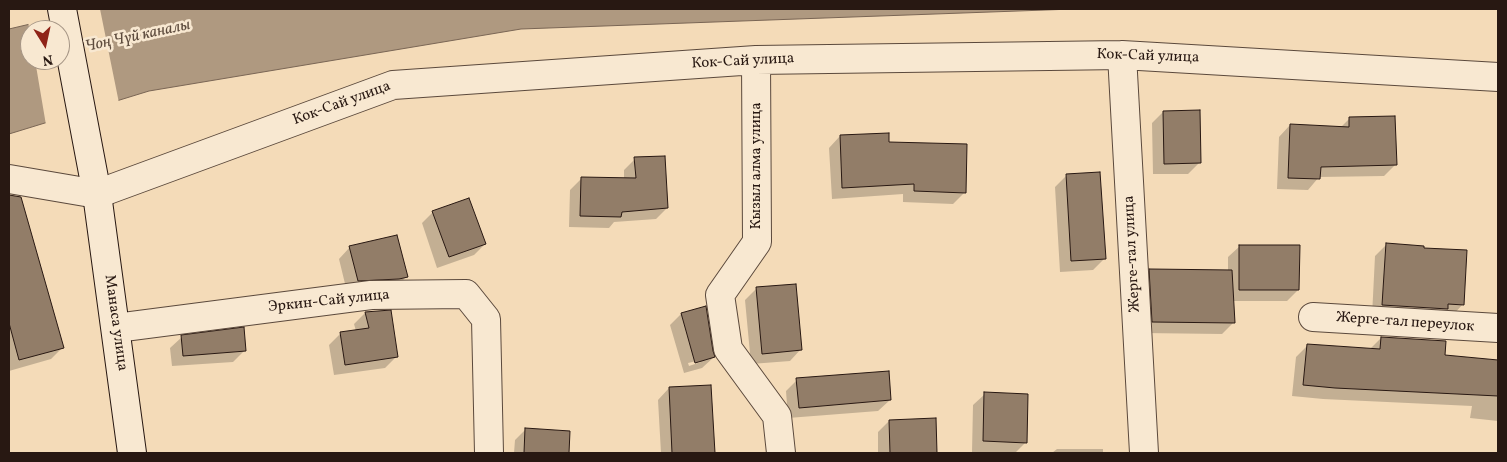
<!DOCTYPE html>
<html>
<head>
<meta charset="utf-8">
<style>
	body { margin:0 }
	#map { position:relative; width:1507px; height:462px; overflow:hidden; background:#f4dbb8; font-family:Vollkorn,serif }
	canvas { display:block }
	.frame { position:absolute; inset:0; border:10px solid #281812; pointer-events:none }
	.north { position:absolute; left:20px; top:20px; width:50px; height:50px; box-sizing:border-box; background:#f8e8d1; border:1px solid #a59585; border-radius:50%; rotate:170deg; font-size:14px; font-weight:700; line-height:20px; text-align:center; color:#281812 }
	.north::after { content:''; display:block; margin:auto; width:18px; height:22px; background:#8f2418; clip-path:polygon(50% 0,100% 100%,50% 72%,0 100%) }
</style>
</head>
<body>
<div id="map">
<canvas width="1507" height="462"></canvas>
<div class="frame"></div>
<div class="north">N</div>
</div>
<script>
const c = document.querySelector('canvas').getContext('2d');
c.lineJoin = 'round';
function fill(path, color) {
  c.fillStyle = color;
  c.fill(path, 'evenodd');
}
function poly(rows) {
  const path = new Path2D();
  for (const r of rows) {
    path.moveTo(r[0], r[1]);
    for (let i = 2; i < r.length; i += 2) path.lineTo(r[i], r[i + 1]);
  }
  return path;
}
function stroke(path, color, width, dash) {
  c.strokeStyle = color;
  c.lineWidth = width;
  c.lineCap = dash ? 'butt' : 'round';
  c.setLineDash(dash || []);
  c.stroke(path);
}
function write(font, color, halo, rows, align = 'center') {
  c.font = font + ' Vollkorn,serif';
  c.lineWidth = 5;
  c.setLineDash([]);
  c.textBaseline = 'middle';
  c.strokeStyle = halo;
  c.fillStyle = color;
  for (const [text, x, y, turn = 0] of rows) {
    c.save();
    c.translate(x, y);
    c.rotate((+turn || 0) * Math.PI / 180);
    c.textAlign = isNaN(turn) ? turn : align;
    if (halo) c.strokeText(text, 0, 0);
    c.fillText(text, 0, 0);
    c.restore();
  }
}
const water = poly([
	[94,9,1073,9,521,29,149,91,9,134,9,29,94,9],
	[30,30,60,30,60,60,30,60,30,30]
]);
const pier = poly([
	[83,9,100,9,119,103,46,125,35,60,60,60,60,30,30,30,30,32,28,22]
]);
const shadow = poly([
	[1163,112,1200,162,1188,174,1153,174,1152,123],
	[1350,118,1395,165,1384,176,1319,177,1308,190,1277,189,1279,137,1290,125,1341,127],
	[840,136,888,143,965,192,953,204,903,202,903,194,832,199,829,148],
	[635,159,667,208,656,219,614,222,609,228,569,227,570,190,581,179,624,179,624,170],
	[1066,176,1104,259,1093,270,1060,272,1055,187],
	[24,211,62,348,51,359,9,371,9,215],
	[433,212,485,244,474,255,437,268,422,223],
	[1387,244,1463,304,1452,316,1372,316,1375,256],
	[1240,246,1298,290,1287,301,1232,301,1233,323,1222,334,1142,333,1139,281,1150,270,1228,272,1228,257],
	[350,247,406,277,395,288,347,292,339,259],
	[756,289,801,349,790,361,751,364,745,300],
	[365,313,397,356,385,368,334,375,329,345,341,333,356,331,354,324],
	[681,314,714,357,702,368,684,373,670,325],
	[701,360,701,362,689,366,688,363],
	[182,337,245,350,233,362,172,366,170,348],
	[1381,338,1443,356,1498,361,1498,421,1470,418,1472,406,1323,399,1292,396,1296,357,1307,346,1369,350],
	[797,380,890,400,878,411,788,418,786,391],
	[669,388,714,452,722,452,722,453,661,453,658,400],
	[985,394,1026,442,1015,453,972,452,973,405],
	[935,419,936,453,878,453,878,432,889,421],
	[526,429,569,432,568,453,514,453,515,440],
	[1057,449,1103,449,1103,453,1052,453]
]);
const building = poly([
	[1200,110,1201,163,1164,164,1163,111,1200,110],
	[1395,116,1397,165,1321,167,1320,179,1288,178,1290,124,1349,127,1349,117,1395,116],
	[889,133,889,142,967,144,966,193,914,191,914,184,842,188,840,135,889,133],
	[665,156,668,208,622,212,621,217,580,216,581,177,636,178,634,157,665,156],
	[1100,172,1106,259,1071,261,1066,174,1100,172],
	[9,195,21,197,64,348,19,360,9,323,9,195],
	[469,198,486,244,449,257,432,211,469,198],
	[397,235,408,277,399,279,358,281,349,246,397,235],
	[1386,243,1424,246,1424,248,1467,250,1464,305,1448,304,1448,309,1382,305,1386,243],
	[1239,245,1300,245,1299,290,1239,290,1239,245],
	[1149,269,1232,270,1235,323,1152,322,1149,269],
	[796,284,802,350,762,354,756,287,796,284],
	[706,306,713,351,715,357,695,363,681,313,706,306],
	[391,310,398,357,345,365,340,332,369,328,365,312,391,310],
	[244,327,246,351,183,356,181,335,244,327],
	[1381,337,1446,341,1445,355,1498,360,1498,396,1335,388,1303,385,1307,344,1380,349,1381,337],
	[889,371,891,400,799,408,796,378,889,371],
	[711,385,715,453,672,453,669,387,711,385],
	[984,392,1028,394,1027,443,983,441,984,392],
	[936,418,937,453,890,453,889,420,936,418],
	[525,428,570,431,569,453,524,453,525,428]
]);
const street = poly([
	[1122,55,1144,453],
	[756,60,757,242,720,295,728,349,777,416,781,453],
	[9,179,97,194,393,85,756,60,1122,55,1498,77],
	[1313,317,1498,328],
	[116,328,371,295,466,294,486,319,489,453]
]);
const secondary = poly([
	[62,9,97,194,132,453]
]);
const streetNames = [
	["Кок-Сай улица",1148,57,2],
	["Кок-Сай улица",743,62,-3],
	["Кок-Сай улица",342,104,-20],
	["Кызыл алма улица",757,166,-90],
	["Жерге-тал улица",1133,254,-93],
	["Эркин-Сай улица",329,302,-6],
	["Манаса улица",115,323,82],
	["Жерге-тал переулок",1405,323,4]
];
const waterNames = [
	["Чоң Чүй каналы",138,37,-12]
];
fill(water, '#af9980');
stroke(water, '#796554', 1);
fill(pier, '#f4dbb8');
fill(shadow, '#0003');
fill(building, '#927d68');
stroke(building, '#281812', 1);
stroke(street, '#5b493c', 30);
stroke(secondary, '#281812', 30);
stroke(street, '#f8e8d1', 28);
stroke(secondary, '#f8e8d1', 28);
write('15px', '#281812', '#f8e8d1', streetNames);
write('italic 16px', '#5e4c3e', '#f8e8d1', waterNames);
</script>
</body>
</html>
